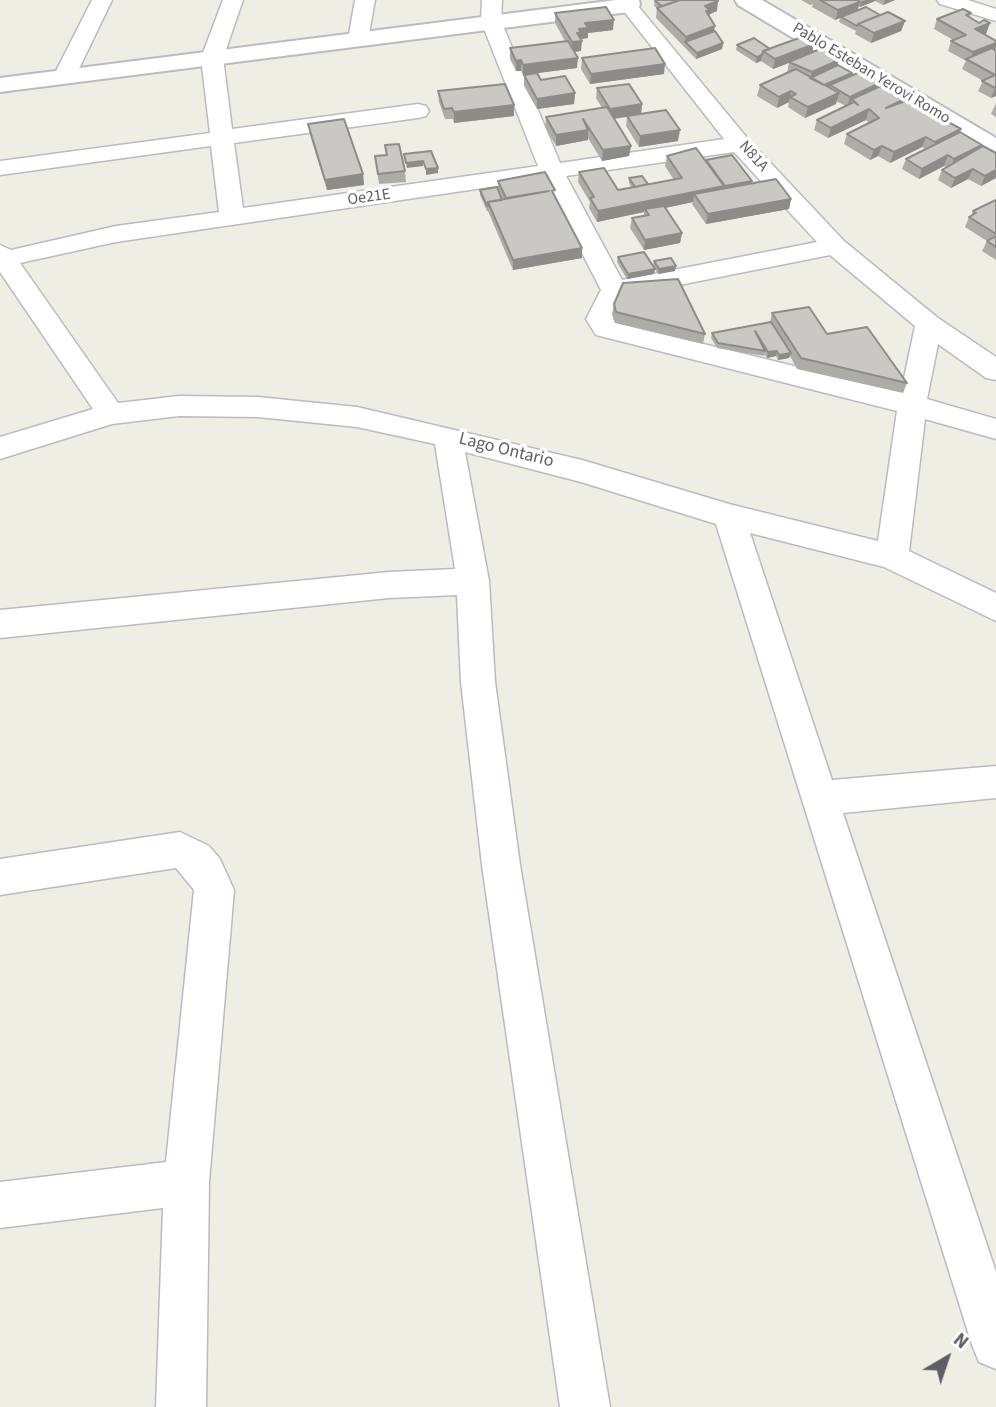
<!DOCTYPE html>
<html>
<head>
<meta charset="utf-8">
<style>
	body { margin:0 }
	#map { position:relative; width:996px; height:1407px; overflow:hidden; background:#eeeee5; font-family:"Source Sans 3",sans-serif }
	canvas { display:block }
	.north { position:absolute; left:912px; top:1323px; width:70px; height:70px; -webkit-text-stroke:5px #fff; paint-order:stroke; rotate:39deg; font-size:19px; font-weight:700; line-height:28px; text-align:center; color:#5d5f65 }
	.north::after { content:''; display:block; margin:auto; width:24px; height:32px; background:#5d5f65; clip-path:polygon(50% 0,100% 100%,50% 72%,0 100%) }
</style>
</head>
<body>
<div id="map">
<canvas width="996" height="1407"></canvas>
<div class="north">N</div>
</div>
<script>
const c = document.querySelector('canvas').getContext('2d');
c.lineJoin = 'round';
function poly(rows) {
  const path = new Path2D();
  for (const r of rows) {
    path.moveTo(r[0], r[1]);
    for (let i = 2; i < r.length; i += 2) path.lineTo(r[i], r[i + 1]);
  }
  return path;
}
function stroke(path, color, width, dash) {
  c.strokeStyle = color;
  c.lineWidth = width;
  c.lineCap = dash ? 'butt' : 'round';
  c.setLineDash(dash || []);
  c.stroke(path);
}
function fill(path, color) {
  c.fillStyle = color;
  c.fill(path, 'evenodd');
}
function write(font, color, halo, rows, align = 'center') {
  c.font = font + ' "Source Sans 3",sans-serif';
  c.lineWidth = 7;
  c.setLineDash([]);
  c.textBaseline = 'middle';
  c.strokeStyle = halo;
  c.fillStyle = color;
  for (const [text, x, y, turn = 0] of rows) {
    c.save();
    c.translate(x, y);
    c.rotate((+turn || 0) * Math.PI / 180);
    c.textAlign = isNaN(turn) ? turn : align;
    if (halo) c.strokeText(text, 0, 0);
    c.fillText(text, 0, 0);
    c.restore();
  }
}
const minor = poly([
	[92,0,112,0,76,75,73,80,65,81,57,80,54,75,92,0],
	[223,0,243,0,223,58,232,129,418,104,426,106,429,111,426,116,418,118,234,143,243,208,538,166,481,21,482,0,502,0,501,21,560,163,724,139,619,5,622,1,633,0,748,139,844,241,938,318,996,357,996,380,986,378,938,344,927,399,996,419,996,439,925,419,909,551,996,593,996,621,884,567,750,533,832,780,996,766,996,798,843,813,996,1272,996,1369,979,1362,972,1345,716,524,581,482,465,452,489,581,495,682,520,865,610,1407,560,1407,482,865,461,682,457,595,389,598,0,638,0,610,389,572,455,569,435,444,357,427,258,417,179,416,112,424,0,459,0,437,93,409,0,272,0,245,11,250,116,226,219,212,211,146,0,175,0,161,210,133,201,58,223,0],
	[734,152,817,242,622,280,566,176,734,152],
	[544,179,601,290,586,319,596,335,897,411,878,541,729,504,582,460,357,407,258,397,179,396,118,403,20,263,116,242,544,179],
	[830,255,915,326,901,392,617,323,613,319,624,296,830,255],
	[355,0,375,0,368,40,365,44,358,46,351,44,348,40,355,0],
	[937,0,968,0,996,9,996,21,940,4,937,0],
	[180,832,209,846,220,859,234,890,209,1182,206,1407,156,1407,163,1208,0,1228,0,1182,166,1162,194,890,176,868,0,895,0,859,180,832]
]);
const tertiary = poly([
	[616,0,639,0,640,5,637,10,629,12,0,92,0,78,616,0],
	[735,0,762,0,996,138,996,157,987,154,738,5,735,0]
]);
const wall = poly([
	[801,0,895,0,883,5,875,1,860,7,858,6,857,10,905,21,901,31,871,43,855,34,856,31,839,22,840,18,835,20,812,7,813,4,810,5],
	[655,1,717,11,710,14,709,16,714,32,723,43,722,49,696,59,656,18,657,8,654,6],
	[555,13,613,30,588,33,588,38,581,39,581,51,574,52,577,68,537,73,541,80,575,93,574,104,537,109,524,86,524,75,527,75,523,75,521,71,516,71,510,59,510,48,565,41,555,23],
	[971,13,969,17,986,34,984,34,996,47,995,50,996,51,996,96,991,98,978,91,983,81,962,69,966,61,948,51,951,41,953,40,934,29,937,19],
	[737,45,812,52,838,65,851,76,879,86,961,129,959,132,981,147,996,153,996,178,981,186,968,179,951,188,938,180,942,170,946,167,944,166,919,179,902,169,906,159,925,149,922,147,890,163,878,156,870,160,844,144,847,134,869,123,866,120,828,138,814,130,817,120,846,106,836,101,836,104,805,118,788,107,789,102,777,108,757,96,760,85,787,73,789,63,773,69,761,61,756,63,736,50],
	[582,58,664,74,590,84,581,69],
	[597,88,642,104,641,114,678,141,639,147,626,126,627,117,614,119,631,146,629,156,602,161,588,138,588,140,556,146,545,127,546,117,602,108,596,98],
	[438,91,514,105,514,116,454,123,453,119,445,119,439,102],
	[996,103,996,117,991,114],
	[308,124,363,174,364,185,327,190,310,135],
	[385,145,405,171,406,182,379,184,375,156,386,155],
	[667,156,706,162,706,160,752,181,751,184,791,199,789,209,706,224,692,204,693,202,665,208,682,233,680,243,644,250,630,228,632,218,644,216,644,212,597,222,589,208,590,202,578,182,579,172,618,190,631,187,629,183,629,178,648,184,674,180,665,166],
	[498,181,555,196,582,258,513,270,488,211,487,211,480,195,480,190,498,191],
	[996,200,996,260,982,251,987,241,965,227,969,217,971,216,973,211],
	[618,257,654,274,627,279,617,262],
	[654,261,675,271,658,274,653,266],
	[614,304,705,334,703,344,615,323,612,314],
	[772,313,827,334,907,383,903,393,797,369,790,356,789,358,778,360,776,356,767,358,764,354,764,356,717,348,711,338,712,333,770,322]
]);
const shadedWall = poly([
	[866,0,876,0,875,1,860,7,861,2],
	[885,0,895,0,883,5],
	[718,1,717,11,710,14,709,20,705,6],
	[860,2,857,12,841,17,840,18,835,20,838,10],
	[614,20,613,30,588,33,588,38,581,39,582,41,581,51,571,52,572,42,579,29,585,23],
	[905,21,901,31,871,43,874,33],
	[990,23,986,34,971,40,975,29],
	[715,26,713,36,685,42,684,47,686,37],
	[723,43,722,49,696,59,697,53],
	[996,43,996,47,994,52,970,61,973,52],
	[814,44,812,54,773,69,775,59],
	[762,55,761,61,756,63,757,57],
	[578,58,577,68,523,75,523,65],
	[521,60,521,71,516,71,516,61],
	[839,60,836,70,809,82,812,72],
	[665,64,664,74,590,84,591,74],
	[852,73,851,78,830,85,829,88,820,87],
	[880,83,877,93,852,99,850,106,847,107,850,97],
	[995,88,996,88,996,96,991,98],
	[791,91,789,102,777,108,779,97],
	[575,93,574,104,537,109,537,99],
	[839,93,836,104,805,118,808,107],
	[642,104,641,115,609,119,610,109],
	[514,105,514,116,454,123,454,112],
	[869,109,866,120,828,138,831,128],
	[961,129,956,140,931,153,935,142],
	[588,130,588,140,556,146,556,135],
	[680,130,678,141,639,147,640,136],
	[926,137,922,147,890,163,894,152],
	[982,145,978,155,950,169,954,159],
	[631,146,629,156,602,161,603,150],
	[882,146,878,156,870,160,874,150],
	[948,155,944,166,919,179,922,169],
	[423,161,423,166,407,168,406,163],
	[438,168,438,173,426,175,426,169],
	[973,169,968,179,951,188,955,178],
	[996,170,996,178,981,186,985,176],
	[363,174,364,185,327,190,325,180],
	[752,181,749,191,723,196,725,186],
	[724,186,721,197,694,194,693,202,646,212,645,209,644,212,597,222,598,211],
	[791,199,789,209,706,224,708,214],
	[682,233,680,243,644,250,645,240],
	[582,248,582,258,513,270,513,260],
	[676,266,675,271,658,274,659,269],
	[655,269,654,274,627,279,628,274],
	[777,351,776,356,767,358,768,352],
	[791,353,789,358,778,360,779,355]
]);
const building = poly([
	[657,0,676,0,677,1,662,6,655,1,657,0],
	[680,0,716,0,718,1,705,6,710,10,706,11,715,26,686,37,657,8,680,0],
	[820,0,857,0,860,2,838,10,820,0],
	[606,7,614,20,585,23,588,28,579,29,581,32,577,33,582,41,572,42,555,13,606,7],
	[866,7,880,15,858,24,857,26,841,17,866,7],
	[963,9,971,13,966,15,979,23,984,20,990,23,975,29,996,41,996,43,973,52,951,41,966,35,937,19,963,9],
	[888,12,905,21,874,33,858,24,888,12],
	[715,31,723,43,697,53,685,42,715,31],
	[802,37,814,44,775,59,763,51,802,37],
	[754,38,770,49,763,51,762,55,757,57,737,45,754,38],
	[568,41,578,58,523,65,521,60,516,61,510,48,568,41],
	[655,48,665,64,591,74,582,58,655,48],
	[992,48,996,51,996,88,995,88,982,81,995,75,966,59,992,48],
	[820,49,839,60,812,72,789,62,820,49],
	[838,65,852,73,824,85,810,78,838,65],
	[796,69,839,93,808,107,790,97,796,94,791,91,779,97,760,85,796,69],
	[860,72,880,83,850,97,830,85,860,72],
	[537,73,541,80,565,76,575,93,537,99,524,75,537,73],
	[505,84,514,105,454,112,452,108,444,109,438,91,505,84],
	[629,84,642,104,610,109,597,88,629,84],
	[883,85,907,98,886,108,908,100,961,129,935,142,926,137,894,152,882,146,874,150,847,134,879,118,869,109,831,128,817,120,854,102,858,105,852,99,883,85],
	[607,107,631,146,603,150,583,119,588,130,556,135,546,117,607,107],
	[666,110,680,130,640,136,627,116,666,110],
	[344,119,363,174,325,180,308,124,344,119],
	[960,132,982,145,954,159,948,155,922,169,906,159,960,132],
	[399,144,405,171,378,174,375,156,387,155,385,145,399,144],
	[983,146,996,153,996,170,985,176,973,169,955,178,942,170,983,146],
	[696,148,724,186,598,211,590,198,594,197,579,172,604,168,618,190,682,178,667,156,696,148],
	[431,151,438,168,426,169,423,161,406,163,404,154,431,151],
	[732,155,752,181,725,186,706,160,732,155],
	[545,172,555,190,552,191,582,248,513,260,488,202,549,191,506,198,498,181,545,172],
	[642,176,648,184,635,187,629,178,642,176],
	[776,179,791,199,708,214,694,194,776,179],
	[497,187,502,200,488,202,488,206,487,206,480,190,497,187],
	[996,200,996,234,969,217,976,213,973,211,996,200],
	[664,206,682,233,645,240,632,218,649,215,645,209,664,206],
	[996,236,996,247,987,241,996,236],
	[644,252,655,269,628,274,618,257,644,252],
	[671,258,676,266,659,269,654,261,671,258],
	[678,279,705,334,616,312,614,304,623,283,678,279],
	[809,307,827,334,867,327,907,383,801,358,772,313,809,307],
	[771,322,791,353,779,355,777,351,768,352,755,331,765,351,718,343,712,333,771,322]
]);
const farStreetnames = [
	["Pablo Esteban Yerovi Romo",871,74,31],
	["N81A",753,157,48],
	["Oe21E",369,198,-8]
];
const streetNames = [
	["Lago Ontario",506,451,14]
];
stroke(minor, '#babbc0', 3);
stroke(tertiary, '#babbc0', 4);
fill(minor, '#fff');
fill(tertiary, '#fff');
fill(wall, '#aeaca7');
fill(shadedWall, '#8d8c88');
fill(building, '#cac8c2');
stroke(building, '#8d8c88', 2);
write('16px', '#5d5f65', '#fff', farStreetnames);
write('18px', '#5d5f65', '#fff', streetNames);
</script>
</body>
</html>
